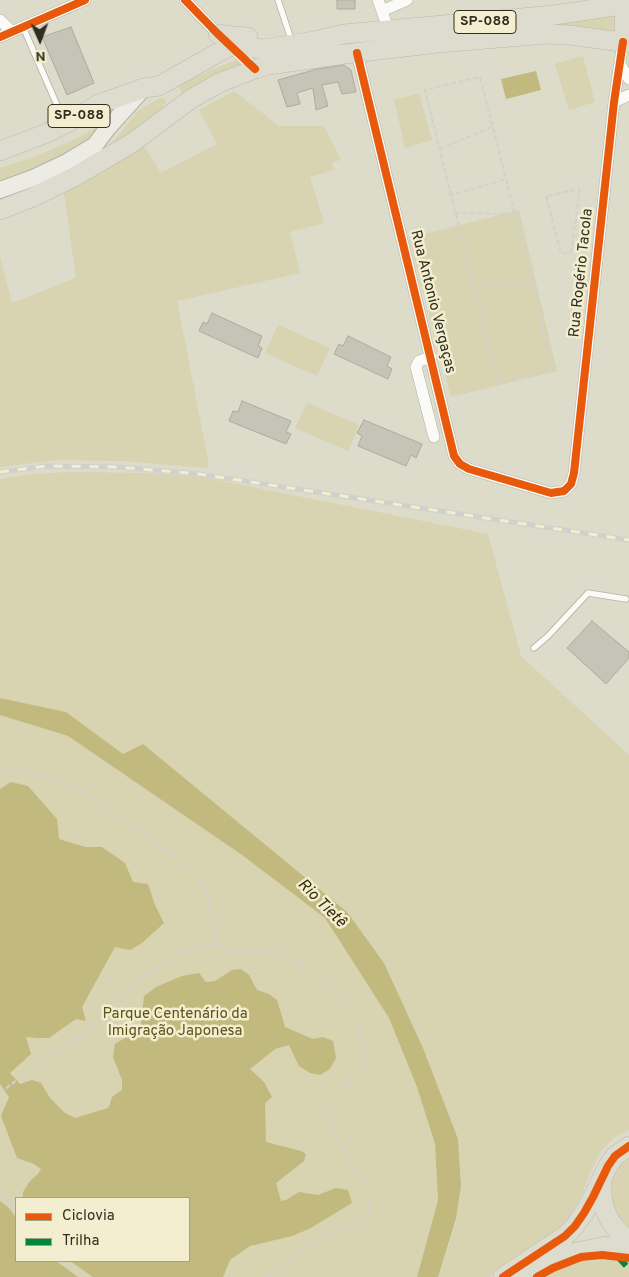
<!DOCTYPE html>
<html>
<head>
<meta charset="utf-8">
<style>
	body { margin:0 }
	#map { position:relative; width:629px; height:1277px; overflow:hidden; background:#dddbca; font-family:Overpass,sans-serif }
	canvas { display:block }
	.legend { position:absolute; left:15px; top:1197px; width:175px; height:65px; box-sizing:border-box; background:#f2eecf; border:1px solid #a4a18a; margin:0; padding:6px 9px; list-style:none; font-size:15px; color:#302e22 }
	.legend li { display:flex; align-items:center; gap:10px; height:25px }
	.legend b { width:25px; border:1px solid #a4a18a }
	.north { position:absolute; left:15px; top:15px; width:50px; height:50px; -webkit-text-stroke:4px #f2eecf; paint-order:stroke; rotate:178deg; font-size:14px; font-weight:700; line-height:20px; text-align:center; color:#302e22 }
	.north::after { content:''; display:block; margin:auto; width:18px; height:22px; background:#302e22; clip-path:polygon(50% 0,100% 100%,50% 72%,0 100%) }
</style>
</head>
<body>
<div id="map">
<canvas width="629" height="1277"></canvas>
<ul class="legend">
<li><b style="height:6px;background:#e8590c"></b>Ciclovia</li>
<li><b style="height:6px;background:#00873e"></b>Trilha</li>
</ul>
<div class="north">N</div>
</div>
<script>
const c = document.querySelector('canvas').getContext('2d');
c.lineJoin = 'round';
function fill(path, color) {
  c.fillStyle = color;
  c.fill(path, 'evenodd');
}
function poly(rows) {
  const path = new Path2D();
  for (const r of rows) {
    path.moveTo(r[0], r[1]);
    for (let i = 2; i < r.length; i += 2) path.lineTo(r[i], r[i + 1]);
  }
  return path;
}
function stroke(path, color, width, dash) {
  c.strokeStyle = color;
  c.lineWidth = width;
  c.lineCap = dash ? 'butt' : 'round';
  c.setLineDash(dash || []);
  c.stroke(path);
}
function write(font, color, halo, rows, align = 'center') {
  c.font = font + ' Overpass,sans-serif';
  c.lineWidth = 5;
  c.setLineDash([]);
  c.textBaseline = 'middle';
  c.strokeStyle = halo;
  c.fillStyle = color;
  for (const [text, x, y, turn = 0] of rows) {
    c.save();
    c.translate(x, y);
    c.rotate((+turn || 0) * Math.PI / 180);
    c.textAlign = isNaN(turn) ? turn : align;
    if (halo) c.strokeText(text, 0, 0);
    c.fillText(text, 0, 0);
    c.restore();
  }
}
const green = poly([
	[629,10,629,36,256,62,251,59,289,53,559,24],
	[583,56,595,102,569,110,555,64],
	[236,60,246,67,181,99,181,91,178,85,211,70],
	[234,91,279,126,324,126,341,160,332,162,334,170,310,177,324,223,290,232,300,273,177,301,208,460,207,468,122,461,57,460,0,467,0,256,12,303,76,278,64,193,78,183,143,145,161,173,217,144,199,110],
	[419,93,432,140,405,148,394,100],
	[160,98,163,98,166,102,161,109,135,131,101,153,100,151,114,141,139,110],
	[106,121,84,142,66,153,28,171,0,183,0,168,32,158,76,139],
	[519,210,557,371,451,397,409,238],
	[278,325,330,348,317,376,265,353],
	[307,403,359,425,348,451,295,428],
	[70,472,143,473,202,477,488,534,521,656,629,755,629,1130,615,1137,601,1151,592,1169,581,1196,568,1220,555,1233,533,1249,490,1277,438,1277,456,1222,461,1186,458,1139,423,1048,384,963,123,754,66,712,0,698,0,479,33,474],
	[0,715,68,736,242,855,325,918,389,1018,417,1087,435,1144,438,1200,417,1277,0,1277],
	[16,1198,189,1198,189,1261,16,1261],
	[629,1156,629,1230,615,1216,609,1189,613,1175,621,1163],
	[613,1260,629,1262,629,1277,545,1277,557,1270,583,1261]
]);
const water = poly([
	[536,71,541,90,506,99,501,79],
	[0,698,66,712,123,754,143,744,347,912,384,963,423,1048,458,1139,461,1186,456,1219,438,1277,417,1277,438,1200,435,1144,417,1087,389,1018,325,918,242,855,68,736,0,715],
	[11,782,28,786,57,819,59,839,85,847,102,847,125,863,133,882,148,884,155,905,164,923,142,943,130,950,115,947,82,1007,86,1021,76,1019,49,1038,38,1038,26,1037,31,1054,10,1073,20,1084,32,1080,41,1083,50,1098,65,1113,75,1118,108,1108,110,1104,112,1097,122,1090,122,1080,113,1057,115,1044,133,1033,141,1024,144,996,156,987,182,976,199,973,206,982,215,981,232,970,241,969,249,975,257,990,269,994,277,1000,285,1027,313,1039,323,1037,333,1041,336,1058,330,1069,320,1075,310,1073,299,1066,289,1045,275,1049,250,1069,264,1082,272,1097,265,1103,266,1142,301,1151,306,1154,304,1161,276,1183,281,1201,286,1200,299,1192,318,1195,336,1188,348,1190,352,1203,309,1229,292,1236,250,1246,230,1260,223,1277,93,1277,70,1261,189,1261,189,1198,23,1198,23,1192,30,1181,38,1174,41,1169,34,1164,17,1158,1,1116,9,1097,0,1084,0,789],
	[0,1201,9,1208,16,1218,16,1261,56,1261,78,1277,0,1277]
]);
const building = poly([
	[337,0,355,0,355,9,337,9,337,0],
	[71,27,94,83,67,95,42,37,71,27],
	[344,65,351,70,356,92,342,94,338,82,322,85,328,106,316,110,313,88,297,93,300,104,287,107,278,80,317,69,344,65],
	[212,313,262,336,258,346,262,348,258,358,199,331,203,322,207,324,212,313],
	[348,336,391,357,387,366,392,369,388,379,334,354,339,344,343,346,348,336],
	[242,401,291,421,286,432,291,434,286,444,229,421,233,411,238,412,242,401],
	[364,420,422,444,416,458,411,455,406,466,358,446,362,436,357,433,364,420],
	[592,621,629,652,629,658,606,684,567,648,592,621]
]);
const path = poly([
	[439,149,492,127],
	[506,179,532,282,551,370,498,383,451,195,506,179],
	[580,189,571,252,561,253,546,196,580,189],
	[451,195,425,90,480,77,506,179],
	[455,213,515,214],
	[473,283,532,282],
	[0,770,27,772,60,781,90,795,192,870,207,894,218,944,227,951,261,950,282,954,299,962,344,1004,360,1031,365,1059,359,1073,325,1106,326,1118,362,1180,369,1196,368,1211,359,1220,326,1234,267,1277],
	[0,1093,35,1066,81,1036,116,997,158,967,183,951,217,944],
	[0,1193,9,1202,16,1210],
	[60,1261,85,1277]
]);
const lane = poly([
	[278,0,290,36],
	[23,27,57,105],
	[534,648,548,636,588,593,626,599]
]);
const street = poly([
	[185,0,218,34,255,69],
	[378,0,389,31],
	[382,11,407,0],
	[0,20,11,31],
	[0,37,85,0],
	[357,53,454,456,460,464,469,469,551,493,564,491,571,484,574,473,614,102,623,42],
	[620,64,629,79],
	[614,102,629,95],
	[431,357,419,361,416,367,434,437]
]);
const secondary = poly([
	[0,190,33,178,65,163,95,145,107,129,144,88]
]);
const primary = poly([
	[218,34,233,36,248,37],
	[623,42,624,31,625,4],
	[0,151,47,133,67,123,99,104,144,88,159,86,230,46,264,49,314,41,344,34,554,15,629,4],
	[0,210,31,198,74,177,132,143,191,99,219,83,255,69,269,65,345,54,438,43,547,34,570,35,629,43],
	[602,1181,602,1196,605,1210,610,1221,619,1232,629,1240],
	[529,1273,546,1264,572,1253,606,1246,629,1246],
	[503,1277,565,1236,575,1226,584,1213,593,1197,608,1166,615,1156,629,1146]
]);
const rail = poly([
	[0,472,46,466,117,467,199,474,629,540]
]);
const quiet = poly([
	[618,1257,629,1269]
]);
const cycleway = poly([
	[185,0,218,34,255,69],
	[0,37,85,0],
	[357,53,454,456,460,464,469,469,551,493,564,491,571,484,574,473,614,102,623,42],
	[503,1277,565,1236,575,1226,584,1213,593,1197,608,1166,615,1156,629,1146],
	[537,1277,553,1268,581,1257,602,1255,629,1258]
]);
const shields = [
	[485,22,62],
	[79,116,62]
];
const shieldNames = [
	["SP-088",485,22],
	["SP-088",79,116]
];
const streetNames = [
	["Rua Rogério Tacola",582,273,-84],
	["Rua Antonio Vergaças",432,302,76]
];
const parkNames = [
	["Parque Centenário da",175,1015],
	["Imigração Japonesa",175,1032]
];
const waterNames = [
	["Rio Tietê",321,904,45]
];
fill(green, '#d8d3b0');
fill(water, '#c2b97f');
fill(building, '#c6c4b6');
stroke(building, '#adab9e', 1);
stroke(lane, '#b4b2a5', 7);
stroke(street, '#b4b2a5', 12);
stroke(secondary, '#b4b2a5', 18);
stroke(primary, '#bab9b0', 20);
stroke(path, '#d2d1cc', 2, [5, 2.5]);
stroke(lane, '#fafaf7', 5.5);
stroke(street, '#fafaf7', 11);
stroke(secondary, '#ecebe4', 16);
stroke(primary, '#dddccf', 19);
stroke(rail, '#d1d1cc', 5);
stroke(rail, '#f2eecf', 3, [9]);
stroke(quiet, '#00873e', 6, [12, 6]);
stroke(cycleway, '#e8590c', 8);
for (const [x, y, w] of shields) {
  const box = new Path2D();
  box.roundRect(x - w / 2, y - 11.5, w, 23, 4);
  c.fillStyle = '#f2eecf';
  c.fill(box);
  stroke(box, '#302e22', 1);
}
write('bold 14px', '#302e22', null, shieldNames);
write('15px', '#302e22', '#f2eecf', streetNames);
write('15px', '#5b5319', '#f2eecf', parkNames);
write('italic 16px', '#302b08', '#f2eecf', waterNames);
</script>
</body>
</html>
